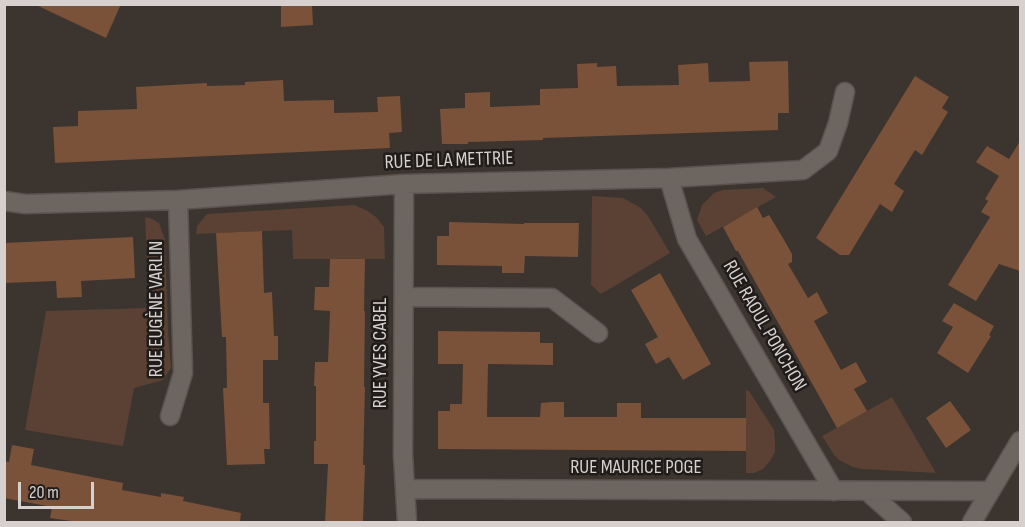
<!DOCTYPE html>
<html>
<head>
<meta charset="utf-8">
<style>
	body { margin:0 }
	#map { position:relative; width:1025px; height:527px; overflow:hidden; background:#3c342f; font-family:"Sofia Sans Condensed",sans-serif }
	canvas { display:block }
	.frame { position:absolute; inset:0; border:6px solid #d6d1cf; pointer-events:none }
	.scale { position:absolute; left:18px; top:482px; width:76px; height:27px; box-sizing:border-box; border:3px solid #d6d1cf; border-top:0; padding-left:8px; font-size:18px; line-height:21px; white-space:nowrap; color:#d6d1cf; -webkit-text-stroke:4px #201c1a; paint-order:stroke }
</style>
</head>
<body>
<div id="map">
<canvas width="1025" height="527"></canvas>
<div class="frame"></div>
<div class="scale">20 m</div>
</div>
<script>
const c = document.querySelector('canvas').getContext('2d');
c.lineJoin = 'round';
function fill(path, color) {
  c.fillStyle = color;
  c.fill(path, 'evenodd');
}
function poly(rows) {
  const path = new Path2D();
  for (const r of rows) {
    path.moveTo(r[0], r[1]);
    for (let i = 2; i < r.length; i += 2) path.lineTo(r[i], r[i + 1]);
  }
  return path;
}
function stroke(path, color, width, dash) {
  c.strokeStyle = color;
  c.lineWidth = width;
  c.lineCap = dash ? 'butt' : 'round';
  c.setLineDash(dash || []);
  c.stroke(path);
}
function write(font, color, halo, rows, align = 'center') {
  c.font = font + ' "Sofia Sans Condensed",sans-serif';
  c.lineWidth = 5;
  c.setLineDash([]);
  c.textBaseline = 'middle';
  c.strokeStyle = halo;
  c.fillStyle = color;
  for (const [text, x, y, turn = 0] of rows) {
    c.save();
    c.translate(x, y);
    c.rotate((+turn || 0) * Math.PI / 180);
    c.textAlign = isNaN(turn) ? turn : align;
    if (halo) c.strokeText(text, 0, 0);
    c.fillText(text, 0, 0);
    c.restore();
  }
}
const green = poly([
	[763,188,776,197,706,236,697,220,702,205,714,193,723,190],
	[592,196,623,198,641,208,648,216,670,253,601,294,591,285],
	[354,205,366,210,376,217,384,227,385,259,293,259,292,230,196,234,197,226,207,214],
	[145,217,150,218,159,223,165,240,168,331,171,368,163,380,134,388,123,446,25,430,46,311,147,308,149,306],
	[746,390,749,391,774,430,775,440,775,452,770,461,763,469,754,473,746,473],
	[892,397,936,473,862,469,853,467,839,460,834,455,822,436]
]);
const building = poly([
	[34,4,121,4,106,38],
	[281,4,312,4,313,25,281,27],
	[788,61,789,113,778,113,778,130,543,138,543,140,468,142,468,144,442,144,440,109,465,108,465,93,490,92,490,107,540,105,540,89,578,88,577,64,597,63,597,67,616,66,617,86,679,85,678,65,708,63,709,82,750,81,749,62],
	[915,76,949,97,942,108,948,112,922,155,915,150,894,184,904,191,892,212,880,204,849,255,840,255,816,238],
	[283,80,284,101,334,100,334,113,378,112,377,97,400,96,402,132,389,133,390,148,55,163,53,127,78,126,78,111,137,109,136,87,207,83,207,86,245,85,245,82],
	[1020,141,1020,271,999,264,976,301,948,285,990,217,981,212,988,201,985,199,999,176,976,162,987,146,1009,159],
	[757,207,763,218,769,215,783,238,792,254,792,262,788,264,808,298,817,292,828,313,814,321,841,370,856,362,867,382,854,389,867,411,837,428,738,251,736,251,723,227],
	[449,222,524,224,524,223,579,223,578,257,525,256,524,273,502,273,502,266,437,265,437,236,449,236],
	[262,231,264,293,272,292,274,336,278,336,278,360,263,360,263,403,269,403,270,449,264,449,265,464,227,465,223,388,227,388,226,337,222,337,216,233],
	[133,237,135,278,81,281,82,297,57,298,56,281,4,283,4,243],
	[330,259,365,259,364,311,365,311,364,387,365,387,363,465,365,465,363,521,325,522,328,464,314,464,314,441,316,441,316,386,314,386,315,362,328,362,330,311,314,310,315,287,329,287],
	[660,273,711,364,683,380,669,357,656,364,645,344,658,337,631,290],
	[954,303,994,326,989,335,991,336,968,373,937,353,953,327,942,321],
	[438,331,540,332,540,343,553,343,553,365,488,364,487,417,540,417,541,403,552,402,564,402,564,417,617,417,617,403,641,403,641,418,746,418,746,451,438,449,438,411,450,411,450,404,462,404,463,364,438,364],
	[950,401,971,430,946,448,926,418],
	[12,445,34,449,31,465,123,483,122,490,161,497,161,493,184,497,183,501,241,513,240,522,78,522,50,518,52,507,4,498,4,461,9,462]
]);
const minor = poly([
	[669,178,687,239,834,491],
	[404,184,403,455,407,522],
	[4,201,25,204,178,200,404,184,669,178,803,170,828,151,838,123,845,92],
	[404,297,552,298,598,333],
	[170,416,183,373,178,200],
	[405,489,990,491],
	[867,491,902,522],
	[972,522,1020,441]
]);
const streetNames = [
	["RUE DE LA METTRIE",449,161,-2],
	["RUE EUGÈNE VARLIN",157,309,-90],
	["RUE RAOUL PONCHON",764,326,60],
	["RUE YVES CABEL",381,353,-90],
	["RUE MAURICE POGE",636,468]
];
fill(green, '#5a4133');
fill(building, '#7a5139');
stroke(minor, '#59524e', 21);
stroke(minor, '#6d6560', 18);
write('20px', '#d6d1cf', '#201c1a', streetNames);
</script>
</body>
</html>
